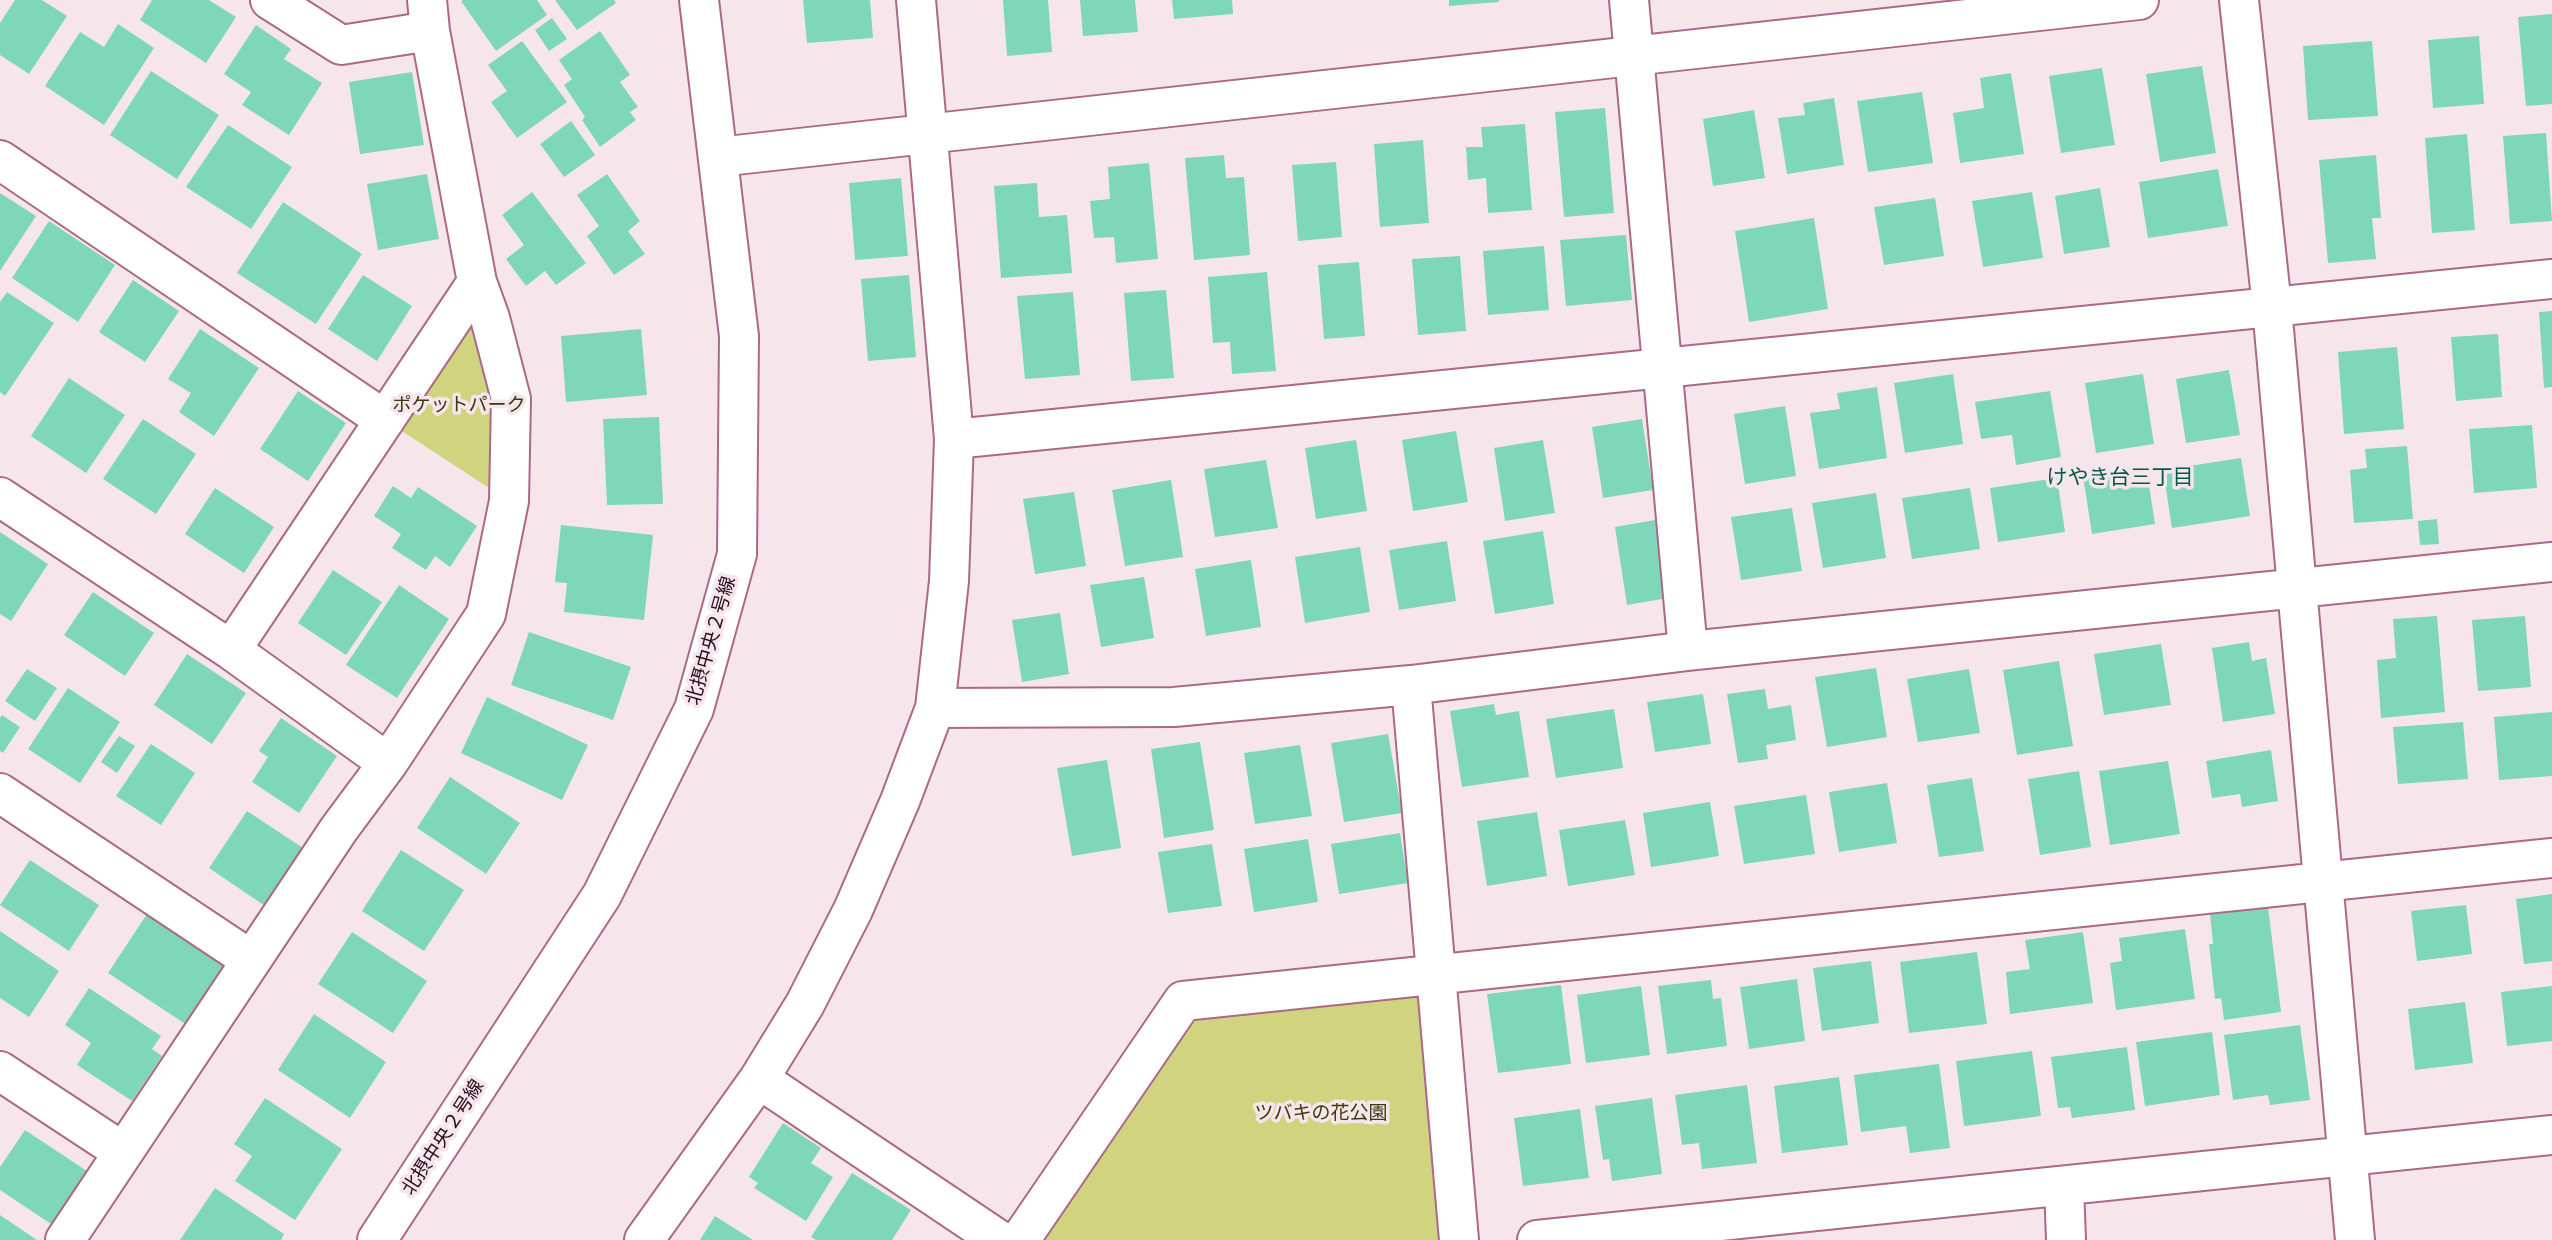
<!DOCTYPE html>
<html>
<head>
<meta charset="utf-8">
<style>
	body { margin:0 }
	canvas { display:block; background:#f6e6ec }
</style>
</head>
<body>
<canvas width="2552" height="1240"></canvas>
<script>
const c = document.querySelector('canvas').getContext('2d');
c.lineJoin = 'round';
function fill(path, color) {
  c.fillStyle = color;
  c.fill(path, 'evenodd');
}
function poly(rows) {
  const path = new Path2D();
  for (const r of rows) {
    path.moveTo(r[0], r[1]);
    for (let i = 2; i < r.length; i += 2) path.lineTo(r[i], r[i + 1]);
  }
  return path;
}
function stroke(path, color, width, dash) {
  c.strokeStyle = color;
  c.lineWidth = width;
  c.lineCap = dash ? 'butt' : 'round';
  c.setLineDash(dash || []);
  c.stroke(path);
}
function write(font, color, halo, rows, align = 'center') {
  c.font = font + ' Roboto,"Noto Sans JP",sans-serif';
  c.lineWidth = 7;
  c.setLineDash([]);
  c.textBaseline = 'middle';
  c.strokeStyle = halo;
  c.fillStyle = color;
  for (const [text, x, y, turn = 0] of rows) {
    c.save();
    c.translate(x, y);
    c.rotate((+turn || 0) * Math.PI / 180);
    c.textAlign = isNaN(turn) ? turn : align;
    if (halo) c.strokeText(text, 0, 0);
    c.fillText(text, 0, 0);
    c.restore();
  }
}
const green = poly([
	[477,282,509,501,385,420],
	[1437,975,1459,1240,1020,1240,1183,1001]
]);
const building = poly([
	[15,0,42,0,67,16,29,74,0,55,0,23],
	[152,0,209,0,236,17,206,63,140,20],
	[463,0,537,0,547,15,496,51,461,1],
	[555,0,614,0,616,3,577,30],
	[803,0,870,0,873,38,807,43],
	[1003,0,1048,0,1052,52,1007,56],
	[1080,0,1135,0,1138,32,1083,36],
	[1172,0,1232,0,1233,14,1174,19],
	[1449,0,1499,0,1499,2,1449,6],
	[2552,14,2552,104,2526,106,2518,17],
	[552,18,567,39,549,51,535,30],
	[118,24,154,48,104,125,45,86,80,32,104,47],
	[256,25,291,49,284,59,322,83,289,135,242,105,251,92,224,74],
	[600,31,630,75,620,82,638,107,630,112,636,120,600,147,582,120,585,117,564,85,572,79,559,60],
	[2479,36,2484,104,2433,108,2428,40],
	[522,41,567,102,517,138,491,102,507,91,488,65],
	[2372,41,2378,116,2308,120,2303,46],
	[2202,66,2216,153,2160,162,2146,74],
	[2102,68,2115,145,2061,153,2049,76],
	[151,71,219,115,177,179,110,135],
	[412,72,424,145,360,154,349,82],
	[2011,73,2024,154,1960,163,1953,113,1984,108,1980,78],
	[1922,92,1933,163,1868,172,1857,101],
	[1834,98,1844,165,1787,174,1778,118,1805,115,1803,103],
	[1605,108,1614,213,1564,217,1555,112],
	[1754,110,1765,178,1713,186,1703,119],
	[571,121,595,155,564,177,540,144],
	[1525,124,1532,210,1488,213,1486,178,1468,180,1466,147,1483,147,1481,127],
	[228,125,292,167,251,229,186,187],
	[2546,133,2552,221,2510,224,2503,136],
	[2467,134,2475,230,2432,233,2425,138],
	[1423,140,1429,223,1380,227,1374,144],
	[1224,155,1226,178,1244,177,1250,255,1194,260,1185,158],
	[2376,155,2381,218,2372,218,2376,259,2328,263,2319,160],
	[1336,162,1342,237,1298,241,1292,165],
	[1149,163,1158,259,1116,263,1114,237,1094,238,1090,201,1110,199,1108,167],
	[2218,169,2228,226,2148,238,2139,182],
	[427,174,439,239,378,250,367,184],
	[607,174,640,221,628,231,645,254,614,275,587,236,599,226,577,195],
	[901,178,908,256,855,260,849,183],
	[1037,183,1039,217,1067,215,1072,273,1001,278,994,186],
	[2100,188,2110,247,2064,254,2055,196],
	[532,192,586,263,556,285,545,271,526,286,506,259,524,245,502,215],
	[2032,192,2043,258,1983,267,1972,201],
	[0,193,36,216,0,271],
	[1935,198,1944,256,1884,265,1874,207],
	[283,202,362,254,316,324,237,273],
	[1814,218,1828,309,1749,322,1735,231],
	[49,221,115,265,78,322,12,278],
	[1626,235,1632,300,1566,306,1560,240],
	[1544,246,1549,310,1488,315,1483,251],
	[1460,256,1466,331,1418,335,1412,259],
	[1359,262,1365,336,1324,339,1318,265],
	[1267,272,1276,371,1232,374,1230,342,1213,343,1208,277],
	[363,275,412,306,377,361,328,329],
	[909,275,916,357,868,361,861,279],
	[133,280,179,311,145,362,99,332],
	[1166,290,1174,378,1131,381,1124,293],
	[7,292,54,323,5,396,0,392,0,302],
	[1073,292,1080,375,1025,379,1017,296],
	[2552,311,2552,387,2544,388,2539,312],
	[200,329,259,368,214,436,179,412,191,393,168,379],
	[641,329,647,395,566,402,561,336],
	[2498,334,2502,397,2456,401,2451,337],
	[2397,347,2404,429,2344,434,2338,352],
	[2229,370,2240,435,2186,443,2176,379],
	[1953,374,1963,444,1905,453,1894,383],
	[2143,374,2154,444,2096,453,2085,383],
	[69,378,125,415,86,473,31,436],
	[1877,387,1887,458,1819,469,1810,413,1840,409,1837,393],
	[298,391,346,423,308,481,260,449],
	[2050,391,2061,457,2016,465,2012,435,1981,439,1975,402],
	[1785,406,1796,476,1745,484,1734,414],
	[659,417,663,504,607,505,603,419],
	[143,419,196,454,156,514,103,479],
	[1642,419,1653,490,1603,498,1592,427],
	[2532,425,2537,488,2474,493,2469,429],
	[1456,431,1468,502,1413,511,1402,440],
	[1356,440,1367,511,1316,519,1305,448],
	[1543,440,1555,513,1505,521,1494,448],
	[2407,446,2413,519,2354,523,2350,470,2367,468,2365,449],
	[2241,458,2250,516,2172,528,2163,470],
	[1266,460,1278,528,1215,537,1204,469],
	[2146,466,2155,524,2092,534,2083,476],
	[2057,478,2065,532,1998,542,1990,488],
	[1171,480,1183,557,1125,566,1112,490],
	[393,486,411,498,418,487,477,526,450,567,435,556,426,570,392,548,401,534,374,516],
	[215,488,274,527,244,573,185,534],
	[1970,488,1980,549,1912,559,1902,498],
	[1074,492,1086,566,1035,574,1023,499],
	[1876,493,1886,558,1823,568,1812,503],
	[1792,508,1802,571,1741,580,1731,517],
	[2437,519,2439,544,2420,545,2418,521],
	[1655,520,1668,598,1627,605,1615,527],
	[561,525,653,535,644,620,564,612,567,583,555,582],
	[1543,531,1554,604,1495,614,1483,541],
	[0,532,48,564,11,621,0,614],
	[1447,541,1456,601,1399,610,1389,550],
	[1360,547,1370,612,1305,623,1295,557],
	[1251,560,1261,627,1206,636,1195,569],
	[333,570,382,602,346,655,298,623],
	[1144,577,1154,638,1101,647,1090,585],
	[399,585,449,619,397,698,346,665],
	[93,592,154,633,125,676,64,635],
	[1060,613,1069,674,1022,682,1012,620],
	[2437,616,2445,712,2381,718,2377,660,2396,658,2393,619],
	[2525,616,2531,687,2478,691,2472,620],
	[529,632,631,667,613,720,511,685],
	[2249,642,2252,661,2266,658,2275,714,2223,722,2212,648],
	[2161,644,2171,705,2104,715,2094,654],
	[187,654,246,693,212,744,154,705],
	[2059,661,2073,746,2017,755,2003,670],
	[1876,668,1887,737,1827,747,1815,677],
	[27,669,57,688,35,721,5,701],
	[1969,669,1980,733,1918,742,1907,679],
	[68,688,120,722,80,783,28,749],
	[1765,689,1768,709,1791,705,1796,740,1766,745,1768,759,1738,763,1727,694],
	[1703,694,1711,744,1655,752,1647,702],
	[487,697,588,745,562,800,461,753],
	[1494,704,1496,715,1519,711,1529,777,1462,787,1450,711],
	[1614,709,1623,768,1556,778,1546,719],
	[2552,712,2552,776,2499,780,2494,717],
	[2,715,20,727,3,753,0,751,0,718],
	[281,718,337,756,299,813,252,782,268,757,259,751],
	[2463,722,2468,779,2398,784,2393,727],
	[1388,734,1402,813,1344,822,1331,743],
	[119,736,135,746,117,773,101,762],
	[1200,742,1214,830,1164,838,1151,749],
	[151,744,195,773,161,825,116,796],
	[1300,745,1312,816,1255,824,1244,753],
	[2271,750,2278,801,2242,807,2240,794,2212,798,2206,761],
	[1107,760,1121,848,1072,856,1057,768],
	[2168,761,2180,834,2110,845,2099,771],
	[2079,771,2091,847,2040,855,2028,779],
	[450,777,520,823,486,874,417,828],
	[1972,778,1984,851,1939,857,1927,785],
	[1887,783,1897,843,1839,852,1829,792],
	[1806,795,1815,854,1744,864,1734,806],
	[1710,802,1719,856,1651,867,1643,813],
	[247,811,303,848,265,906,209,868],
	[1537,812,1547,876,1487,886,1477,821],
	[1625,820,1635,875,1568,886,1559,830],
	[1400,833,1408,883,1339,894,1331,844],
	[1308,839,1318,902,1254,912,1244,849],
	[1212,844,1222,906,1168,913,1158,852],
	[401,850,464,890,424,951,362,911],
	[30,860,99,905,69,951,0,905],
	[2552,894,2552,961,2524,964,2516,899],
	[2466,905,2472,954,2417,961,2411,911],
	[2268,907,2281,1012,2224,1020,2221,998,2215,999,2209,944,2213,944,2210,914],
	[147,914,226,966,187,1025,108,973],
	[2185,929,2195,999,2116,1010,2110,963,2122,961,2119,938],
	[0,931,59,971,29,1017,0,998],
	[352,932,427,981,393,1033,318,984],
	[2083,932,2093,1003,2010,1014,2006,972,2030,969,2025,940],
	[1977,952,1987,1024,1909,1033,1900,962],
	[1871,961,1879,1023,1822,1031,1813,968],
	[1797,979,1805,1041,1749,1049,1740,987],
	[1711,980,1713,999,1721,998,1727,1046,1667,1054,1658,986],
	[1561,985,1571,1064,1498,1073,1487,994],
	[1641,986,1650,1055,1586,1063,1577,995],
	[2552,986,2552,1041,2507,1046,2501,992],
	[89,988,161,1036,152,1049,162,1056,132,1101,77,1065,91,1043,65,1025],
	[2465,1002,2473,1063,2415,1070,2408,1009],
	[314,1014,386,1062,350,1118,278,1070],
	[2300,1025,2310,1100,2270,1105,2268,1095,2233,1100,2224,1035],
	[2212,1032,2220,1095,2145,1106,2136,1042],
	[2127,1047,2135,1110,2072,1118,2070,1107,2058,1108,2051,1057],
	[2032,1051,2041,1116,1964,1126,1956,1061],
	[1939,1064,1950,1148,1910,1153,1906,1126,1861,1132,1854,1075],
	[1839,1077,1848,1145,1782,1153,1774,1086],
	[1747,1085,1757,1163,1702,1169,1699,1143,1682,1145,1675,1095],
	[265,1098,342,1149,295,1220,235,1181,252,1156,234,1144],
	[1652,1098,1662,1174,1612,1181,1609,1159,1603,1160,1595,1106],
	[1580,1109,1589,1178,1523,1186,1514,1118],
	[783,1123,821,1148,811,1163,833,1177,806,1221,754,1188,758,1183,749,1177],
	[25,1130,90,1173,54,1226,0,1190,0,1167],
	[852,1173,911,1210,892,1240,816,1240,811,1237],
	[215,1188,284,1234,281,1240,180,1240],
	[0,1215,37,1240,0,1240],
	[715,1216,753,1240,700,1240]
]);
const street = poly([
	[270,0,341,45,430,31],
	[1629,0,1688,651],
	[2239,0,2272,307,2355,1240],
	[718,157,2139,0],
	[0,160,385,420],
	[954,439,2552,279],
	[0,497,231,650,388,763],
	[231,650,477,282],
	[1411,685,1459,1240],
	[935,708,1174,707,1411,685,1688,651,2552,562],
	[0,793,251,960],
	[0,1071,123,1152],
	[759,1079,999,1240],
	[2064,1186,2066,1240],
	[65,1240,339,829,388,763,486,614,509,501,511,399,490,318,477,282,430,31,427,0],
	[644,1240,759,1079,805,1004,853,910,900,801,935,708,949,581,954,439,916,0],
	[1020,1240,1183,1001,2552,858],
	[1537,1240,2552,1135]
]);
const secondary = poly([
	[377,1240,602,895,694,709,737,554,739,336,699,0]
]);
const parkNames = [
	["ポケットパーク",459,406],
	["ツバキの花公園",1321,1114]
];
const streetNames = [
	["北摂中央２号線",712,641,-74],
	["北摂中央２号線",444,1138,-57]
];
const neighbourhoodNames = [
	["けやき台三丁目",2120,479]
];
fill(green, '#d0d47e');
fill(building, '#7fd7ba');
stroke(street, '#ac6888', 42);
stroke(secondary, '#ac6888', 42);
stroke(street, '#fff', 38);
stroke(secondary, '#fff', 38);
write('19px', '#393a0b', '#f6e6ec', parkNames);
write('19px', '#260c1a', '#f6e6ec', streetNames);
write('21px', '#025844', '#f6e6ec', neighbourhoodNames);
</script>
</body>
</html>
